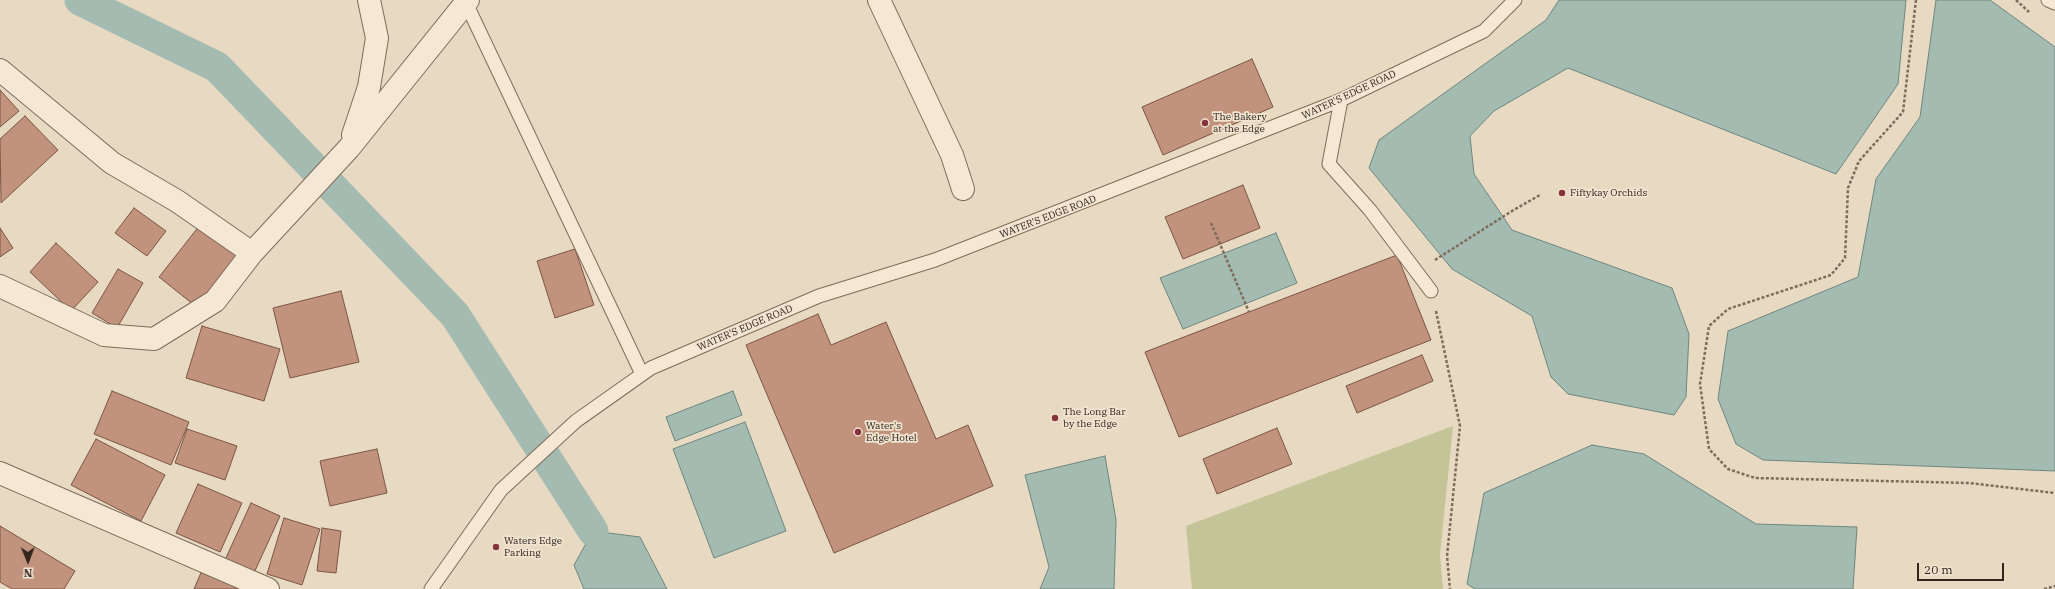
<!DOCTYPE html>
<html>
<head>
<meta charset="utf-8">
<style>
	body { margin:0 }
	#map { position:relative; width:2055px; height:589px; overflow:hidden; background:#e8d9c2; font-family:"IBM Plex Serif",serif }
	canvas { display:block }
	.north { position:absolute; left:8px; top:541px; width:40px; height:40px; -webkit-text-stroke:3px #f0e4d0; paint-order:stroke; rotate:179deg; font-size:11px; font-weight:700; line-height:16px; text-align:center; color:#31251e }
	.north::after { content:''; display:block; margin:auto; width:14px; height:18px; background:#31251e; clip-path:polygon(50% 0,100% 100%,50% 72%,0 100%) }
	.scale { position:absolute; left:1917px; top:563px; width:87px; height:18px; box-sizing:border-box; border:2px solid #31251e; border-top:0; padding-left:5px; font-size:12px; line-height:14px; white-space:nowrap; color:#31251e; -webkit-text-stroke:3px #f0e4d0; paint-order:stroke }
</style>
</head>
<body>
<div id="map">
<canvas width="2055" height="589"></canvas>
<div class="north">N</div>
<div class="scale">20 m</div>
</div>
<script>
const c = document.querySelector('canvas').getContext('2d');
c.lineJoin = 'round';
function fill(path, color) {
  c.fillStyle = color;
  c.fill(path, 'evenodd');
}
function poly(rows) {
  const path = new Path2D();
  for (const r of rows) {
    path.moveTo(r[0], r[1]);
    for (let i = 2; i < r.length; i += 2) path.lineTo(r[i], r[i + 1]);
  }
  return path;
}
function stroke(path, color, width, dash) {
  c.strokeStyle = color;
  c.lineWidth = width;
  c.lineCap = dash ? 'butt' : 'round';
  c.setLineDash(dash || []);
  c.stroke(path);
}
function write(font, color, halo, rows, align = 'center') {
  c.font = font + ' "IBM Plex Serif",serif';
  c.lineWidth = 3.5;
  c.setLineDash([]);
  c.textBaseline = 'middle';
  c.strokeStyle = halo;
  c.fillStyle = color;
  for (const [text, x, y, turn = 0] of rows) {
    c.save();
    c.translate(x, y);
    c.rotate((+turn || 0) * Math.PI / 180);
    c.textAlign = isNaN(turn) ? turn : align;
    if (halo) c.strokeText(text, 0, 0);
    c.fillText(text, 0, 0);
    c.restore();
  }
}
const green = poly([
	[1453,426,1440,555,1443,589,1192,589,1186,526]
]);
const water = poly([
	[1559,0,1906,0,1898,84,1836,174,1568,68,1494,111,1470,136,1474,174,1512,230,1672,288,1689,334,1686,397,1674,415,1568,394,1551,377,1532,316,1452,269,1369,168,1379,140,1546,20,1559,0],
	[1936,0,1990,0,2055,47,2055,471,1763,460,1736,444,1718,399,1728,331,1858,277,1876,179,1920,117,1936,0],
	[1276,233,1297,283,1183,329,1160,278,1276,233],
	[733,391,742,415,675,441,666,417,733,391],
	[745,422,786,531,714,558,673,449,745,422],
	[1592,445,1644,454,1756,524,1857,527,1853,589,1475,589,1467,584,1484,493,1592,445],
	[1105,456,1116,520,1114,589,1040,589,1049,567,1025,475,1105,456],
	[593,531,640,537,667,589,584,589,574,565,593,531]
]);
const canal = poly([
	[80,0,217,67,455,315,593,531]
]);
const building = poly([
	[1252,59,1273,107,1163,155,1142,107,1252,59],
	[0,90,19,111,0,127,0,90],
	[25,116,58,150,1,203,0,139,25,116],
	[1243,185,1260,228,1183,259,1165,217,1243,185],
	[134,208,166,231,147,256,115,233,134,208],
	[200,225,240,257,199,309,159,277,200,225],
	[0,228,13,248,0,257,0,228],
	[56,243,98,282,71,311,30,272,56,243],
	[575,249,594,305,555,318,537,261,575,249],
	[1397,255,1431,340,1179,437,1145,352,1397,255],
	[118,269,143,283,117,328,92,313,118,269],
	[341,291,359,362,290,378,273,308,341,291],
	[818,314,831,345,886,322,936,439,968,425,993,486,834,553,746,345,818,314],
	[202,326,280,349,264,401,186,378,202,326],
	[1422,355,1433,381,1357,413,1346,386,1422,355],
	[112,391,189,422,171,465,94,434,112,391],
	[1277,428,1292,464,1217,494,1203,459,1277,428],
	[187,429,237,446,225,480,175,463,187,429],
	[96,439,165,475,141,521,71,485,96,439],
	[377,449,387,493,330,506,320,461,377,449],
	[198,484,242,503,220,552,176,533,198,484],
	[251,503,280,516,254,573,225,560,251,503],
	[284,518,320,529,302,585,267,574,284,518],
	[0,526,75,571,64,589,12,589,0,582,0,526],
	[322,528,341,531,336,573,317,571,322,528],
	[203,568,242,589,194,589,203,568]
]);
const path = poly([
	[1916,0,1903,112,1859,161,1848,188,1845,258,1831,275,1728,309,1709,326,1700,384,1709,449,1728,469,1755,478,1969,483,2055,493],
	[2016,0,2029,12],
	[1211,223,1249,312],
	[1435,260,1512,211,1540,195],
	[1436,311,1460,426,1447,556,1450,589],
	[2044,589,2055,586]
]);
const service = poly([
	[2048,0,2055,3],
	[466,3,642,374],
	[1341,100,1329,164,1370,210,1431,291],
	[431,589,501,490,576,421,651,368,819,296,935,260,1341,100,1484,31,1515,0]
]);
const minor = poly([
	[879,0,952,155,963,189],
	[0,70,112,163,177,201,252,253],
	[353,135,369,87,377,38,369,0],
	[0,286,104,335,154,339,215,301,252,253,349,148,468,0],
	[0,473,268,589]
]);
const markers = [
	[1205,123,4,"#87333c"],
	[1562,193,4,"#87333c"],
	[1055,418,4,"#87333c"],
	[858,432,4,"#87333c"],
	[496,547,4,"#87333c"]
];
const streetNames = [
	["WATER'S EDGE ROAD",1349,95,-25],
	["WATER'S EDGE ROAD",1048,217,-21],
	["WATER'S EDGE ROAD",745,328,-23]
];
const poiNames = [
	["The Bakery",1213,117],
	["at the Edge",1213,129],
	["Fiftykay Orchids",1570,193],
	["The Long Bar",1063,412],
	["by the Edge",1063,424],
	["Water's",866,426],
	["Edge Hotel",866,438],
	["Waters Edge",504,541],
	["Parking",504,553]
];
fill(green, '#c3c497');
fill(water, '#a4bbb2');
stroke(water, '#6c877e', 1);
stroke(canal, '#a4bbb2', 31);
fill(building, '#c1927c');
stroke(building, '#7b5544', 1);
stroke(service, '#7f6b5b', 15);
stroke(minor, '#7f6b5b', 24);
stroke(path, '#7f6b5b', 2.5, [3, 2]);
stroke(service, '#f4e7d4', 13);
stroke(minor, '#f4e7d4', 22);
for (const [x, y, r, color] of markers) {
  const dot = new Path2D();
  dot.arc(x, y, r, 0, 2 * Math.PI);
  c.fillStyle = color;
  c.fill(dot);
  stroke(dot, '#f0e4d0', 1.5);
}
write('10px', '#31251e', '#f0e4d0', streetNames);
write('10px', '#31251e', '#f0e4d0', poiNames, 'left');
</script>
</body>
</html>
